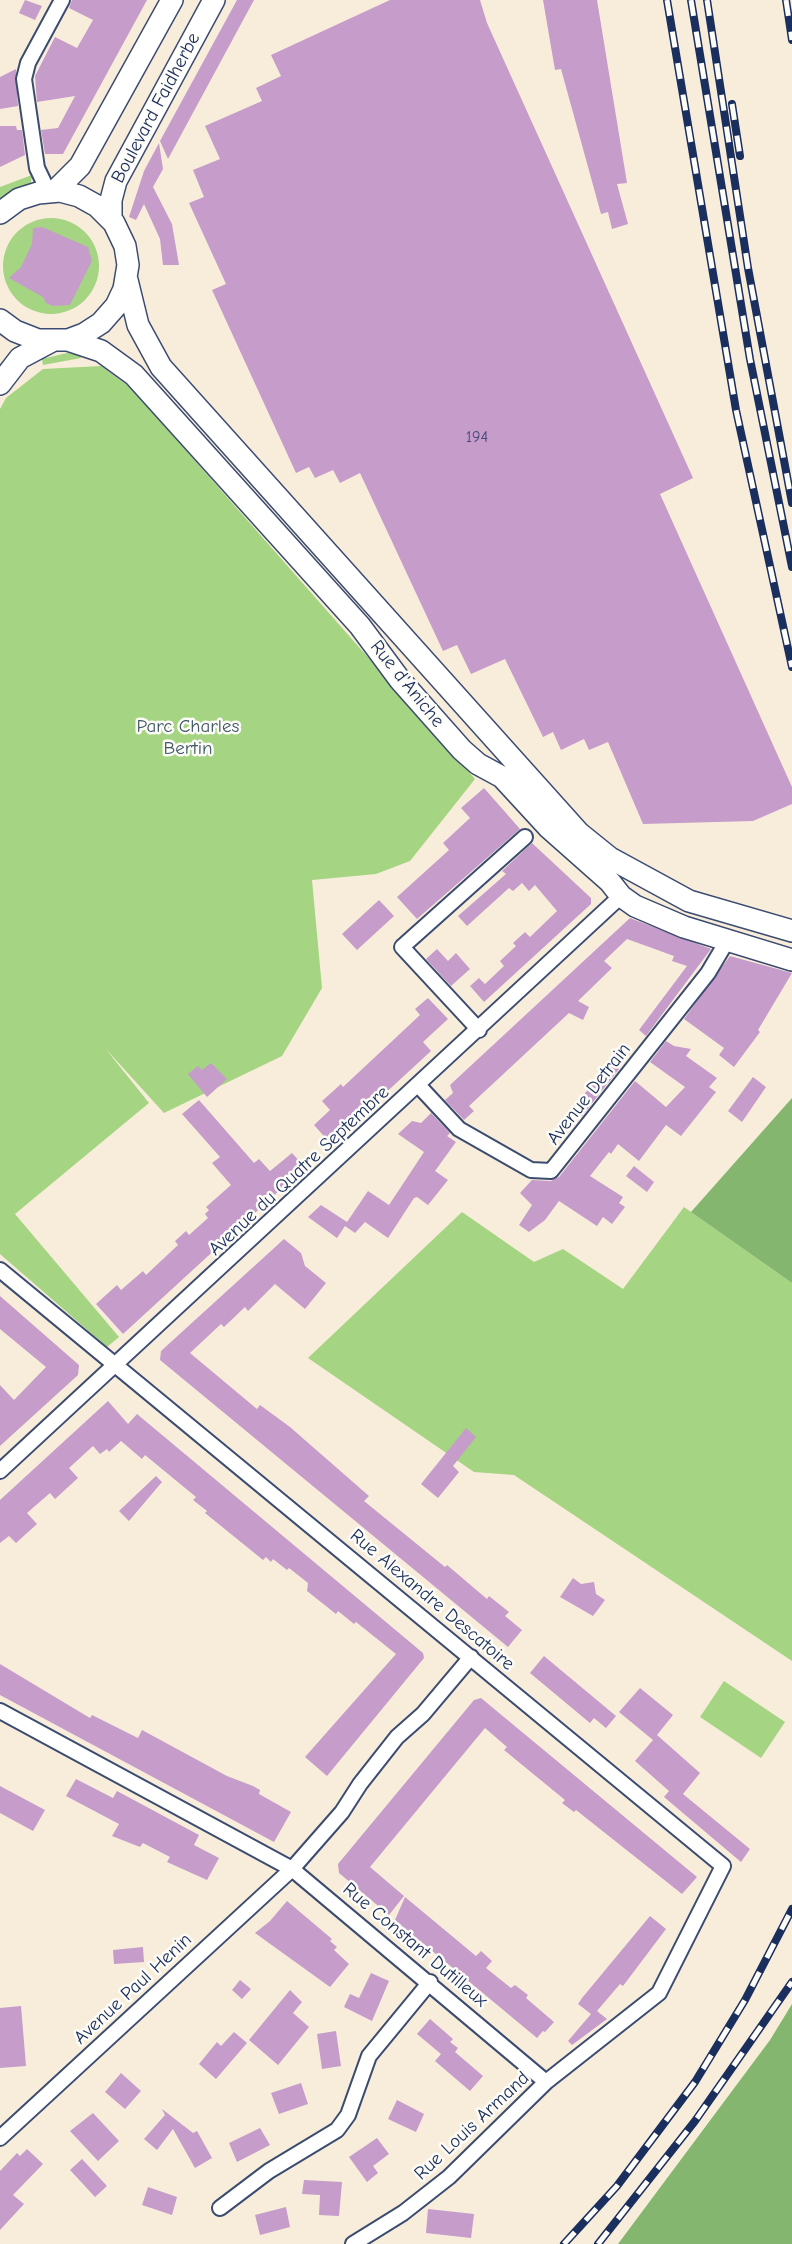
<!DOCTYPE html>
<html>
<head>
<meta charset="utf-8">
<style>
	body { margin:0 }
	canvas { display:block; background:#f8eddb }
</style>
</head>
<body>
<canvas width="792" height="2244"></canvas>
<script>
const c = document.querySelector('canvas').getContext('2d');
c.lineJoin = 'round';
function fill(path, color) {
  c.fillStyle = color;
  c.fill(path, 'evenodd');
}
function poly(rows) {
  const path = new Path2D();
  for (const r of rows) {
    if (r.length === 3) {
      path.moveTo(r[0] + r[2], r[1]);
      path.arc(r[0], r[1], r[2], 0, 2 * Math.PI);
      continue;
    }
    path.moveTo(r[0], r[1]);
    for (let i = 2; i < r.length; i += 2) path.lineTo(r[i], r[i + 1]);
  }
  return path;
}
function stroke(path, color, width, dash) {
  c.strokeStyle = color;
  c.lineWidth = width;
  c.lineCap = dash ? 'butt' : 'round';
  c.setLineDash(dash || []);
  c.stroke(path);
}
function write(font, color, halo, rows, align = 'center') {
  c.font = font + ' "Comic Neue",sans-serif';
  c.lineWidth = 5;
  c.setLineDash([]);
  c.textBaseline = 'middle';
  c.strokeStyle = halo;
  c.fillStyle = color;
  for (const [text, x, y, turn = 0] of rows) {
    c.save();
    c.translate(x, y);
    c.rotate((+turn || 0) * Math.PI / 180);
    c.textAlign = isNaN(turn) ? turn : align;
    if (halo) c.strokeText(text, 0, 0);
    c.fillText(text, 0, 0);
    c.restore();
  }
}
const green = poly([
	[32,175,31,183,0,198,0,187],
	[51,266,48],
	[67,353,80,354,81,358,43,365,42,359,46,358],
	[101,366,131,388,475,779,410,861,376,874,312,880,322,988,282,1056,164,1113,105,1048,149,1103,15,1214,119,1337,107,1347,0,1254,0,409,6,398,43,369],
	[684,1207,792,1283,792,1661,514,1475,474,1472,308,1358,462,1212,534,1262,563,1249,623,1289],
	[724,1681,785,1722,761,1758,700,1717]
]);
const forest = poly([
	[792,1098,792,1283,691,1212],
	[792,2004,792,2244,618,2244,770,2040]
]);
const building = poly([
	[25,0,42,6,35,20,19,13],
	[72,0,147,0,63,154,45,154,41,130,58,128,75,96,37,102,35,76,55,37,77,48,93,20,69,8],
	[237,0,254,0,168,159,160,141],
	[390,0,480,0,487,23,693,478,660,494,792,787,792,804,753,821,643,824,608,742,589,750,584,739,561,750,553,732,543,737,505,659,471,674,457,645,443,651,360,473,340,483,333,470,315,478,309,467,296,473,212,290,226,284,189,203,204,197,193,170,220,159,205,126,262,101,256,88,281,76,271,55],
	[543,0,597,0,627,183,617,184,628,224,612,229,608,212,601,214,561,69,555,70],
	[16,69,18,106,0,109,0,77],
	[0,126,16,126,17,130,22,130,25,155,0,167],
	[159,143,163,169,153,187,172,224,179,265,163,265,160,239,144,204,136,220,129,217,144,171],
	[42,227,88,247,92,261,70,305,53,306,46,303,43,297,9,278,21,267,32,244,33,228],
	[484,788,520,829,417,919,397,897,449,850,443,843,470,818,461,808],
	[532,843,591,898,591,904,484,1002,470,986,479,978,485,984,504,966,500,961,516,946,513,943,525,932,530,937,557,911,535,885,529,891,522,883,513,891,509,888,467,926,458,916,506,874,502,871],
	[379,900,394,916,357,950,342,934],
	[630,918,711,949,646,1036,639,1030,687,966,672,961,674,956,627,939,604,961,612,968,578,1001,589,1007,583,1020,569,1013,469,1106,474,1111,464,1120,445,1100,453,1093,450,1085],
	[437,949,448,961,456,953,470,969,451,986,426,959],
	[730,956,792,973,758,1030,760,1032,734,1067,719,1055,724,1048,684,1019],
	[428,998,448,1019,423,1042,431,1051,380,1098,377,1095,344,1124,348,1128,331,1144,314,1125,330,1110,322,1101,341,1084,343,1087,420,1015,415,1009],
	[666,1041,674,1046,691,1049,686,1056,717,1078,709,1087,716,1092,681,1136,666,1125,639,1161,618,1144,611,1154,609,1152,590,1176,623,1197,619,1203,625,1207,612,1224,603,1217,597,1226,559,1201,545,1220,529,1232,519,1225,532,1205,520,1193,532,1180,551,1181,559,1177,635,1081,666,1107,685,1087,650,1062],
	[609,1062,619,1069,582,1116,573,1109],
	[211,1063,227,1079,207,1097,188,1074,198,1066,202,1070],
	[753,1077,766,1087,742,1122,728,1111],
	[199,1100,254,1163,259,1159,270,1171,292,1153,305,1167,123,1334,96,1304,117,1285,121,1290,143,1271,146,1275,178,1245,175,1241,186,1231,189,1235,208,1218,205,1214,209,1210,206,1207,231,1185,212,1163,220,1157,182,1114],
	[431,1113,450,1133,447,1136,456,1142,435,1171,448,1180,428,1205,417,1197,414,1198,388,1238,365,1222,355,1233,345,1226,337,1238,308,1217,321,1205,347,1222,368,1191,389,1205,424,1152,398,1134,412,1121,421,1123],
	[634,1166,654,1182,647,1192,626,1176],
	[284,1239,301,1253,305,1266,326,1283,305,1309,275,1284,248,1311,245,1307,224,1327,221,1324,190,1353,257,1409,260,1405,290,1427,369,1496,364,1501,445,1567,447,1565,487,1599,489,1596,509,1612,505,1616,522,1630,508,1647,160,1360,161,1351],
	[0,1296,79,1365,78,1375,0,1446,0,1385,14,1400,46,1367,0,1329],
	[108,1401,128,1424,137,1414,423,1653,424,1658,327,1776,305,1757,396,1654,356,1622,354,1624,338,1611,336,1614,307,1591,308,1583,289,1568,287,1570,273,1559,271,1562,266,1557,263,1560,205,1513,207,1511,193,1500,196,1497,145,1455,142,1459,121,1441,109,1452,107,1449,100,1454,93,1446,69,1468,78,1478,55,1499,50,1493,27,1513,37,1524,16,1543,9,1536,0,1543,0,1500],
	[466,1428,476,1437,453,1466,459,1472,438,1498,421,1484],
	[156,1476,162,1482,129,1521,119,1511],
	[573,1578,581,1584,594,1582,596,1594,605,1600,593,1616,560,1597],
	[544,1656,616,1716,606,1728,594,1718,590,1723,530,1673],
	[0,1664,90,1718,92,1715,138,1738,142,1730,227,1776,253,1786,260,1790,259,1794,291,1812,274,1842,0,1695],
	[640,1688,673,1715,657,1735,700,1773,683,1794,750,1849,741,1862,664,1797,669,1791,635,1761,653,1740,619,1712],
	[481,1698,697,1877,682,1894,576,1810,574,1812,562,1803,565,1800,504,1750,507,1747,485,1728,370,1867,404,1896,389,1915,339,1873,338,1864,474,1700],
	[76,1779,113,1798,117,1791,199,1835,194,1845,219,1858,207,1880,167,1862,170,1857,143,1843,140,1847,112,1836,119,1824,66,1796],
	[0,1786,45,1810,33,1831,0,1813],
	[405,1897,476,1956,481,1951,492,1961,486,1968,511,1988,515,1985,528,1995,526,1998,554,2022,545,2032,543,2031,537,2038,395,1920],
	[287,1901,332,1939,330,1941,337,1947,334,1950,349,1964,330,1987,255,1933,270,1921],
	[650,1916,666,1929,623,1986,620,1984,597,2011,607,2019,572,2045,568,2041,591,2014,578,2004,582,1998],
	[143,1947,144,1962,114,1964,113,1950],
	[371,1973,389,1981,372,2021,344,2007,350,1994,359,1998],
	[240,1980,251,1989,242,1999,232,1990],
	[290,1990,302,2002,293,2013,309,2027,278,2065,249,2040],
	[21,2006,26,2066,0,2068,0,2008],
	[430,2019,453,2039,450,2042,458,2048,455,2052,483,2076,470,2091,435,2061,441,2054,417,2034],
	[336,2031,341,2066,322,2069,317,2034],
	[234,2032,247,2043,216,2079,199,2064,217,2042,221,2046],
	[121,2073,141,2091,125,2109,105,2092],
	[301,2083,308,2104,279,2114,271,2093],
	[397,2100,424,2114,416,2132,388,2119],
	[162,2109,193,2133,197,2131,212,2158,195,2168,173,2129,157,2150,144,2139,165,2115],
	[93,2113,119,2141,98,2161,70,2131],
	[260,2128,270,2145,237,2162,229,2143],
	[377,2138,389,2154,373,2166,378,2173,367,2182,349,2157],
	[27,2149,43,2164,13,2195,24,2204,0,2230,0,2171,17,2153,20,2156],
	[82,2159,107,2186,95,2197,70,2170],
	[304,2180,342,2182,339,2216,319,2215,320,2195,302,2194],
	[148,2187,177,2197,172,2215,142,2205],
	[286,2207,290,2227,260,2235,255,2215],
	[428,2209,474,2214,471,2238,426,2233]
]);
const street = poly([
	[48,191,37,168,24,79,28,63,62,0],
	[479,1030,402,947,525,837],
	[419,1086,459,1129,531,1170,551,1171,708,973,727,941],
	[0,1270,723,1866,659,1993,546,2082,292,1869,0,1711],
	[0,1471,621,896],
	[0,2138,292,1869,342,1812,360,1784,397,1737,423,1714,471,1657],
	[220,2208,269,2171,337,2130,348,2115,369,2056,430,1982],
	[353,2244,403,2213,449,2177,546,2082]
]);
const secondary = poly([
	[55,191,80,166,172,0],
	[0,213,19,199,38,193,60,191,79,196,97,206,114,223,125,246,128,265,124,289,116,306,101,323,84,334,68,340,38,340,15,331,0,320],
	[111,219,111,200,116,181,214,0],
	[127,280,138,325,161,367,579,833,610,858,689,901,792,931],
	[68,340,101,351,134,375,360,626,400,680,462,750,478,764,502,777,549,828,610,882,621,896,635,906,684,927,792,960],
	[0,384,20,358,52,341]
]);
const rail = poly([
	[667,0,736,410,792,667],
	[691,0,750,359,792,567],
	[707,0,748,268,792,503],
	[786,0,792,40],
	[732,104,740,156],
	[564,2244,617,2186,695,2082,745,2000,792,1909],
	[598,2244,695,2121,792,1982]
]);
const numberNames = [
	["194",477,437]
];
const streetNames = [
	["Boulevard Faidherbe",156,108,-62],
	["Rue d'Aniche",407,684,51],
	["Avenue Detrain",589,1094,-52],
	["Avenue du Quatre Septembre",299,1171,-43],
	["Rue Alexandre Descatoire",432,1600,40],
	["Rue Constant Dutilleux",415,1945,40],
	["Avenue Paul Henin",133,1989,-43],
	["Rue Louis Armand",472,2126,-43]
];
const parkNames = [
	["Parc Charles",188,727],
	["Bertin",188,749]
];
fill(green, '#a5d482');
fill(forest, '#84b670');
fill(building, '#c69cca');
stroke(street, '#3c4c71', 18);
stroke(secondary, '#3c4c71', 24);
stroke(street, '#fff', 14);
stroke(secondary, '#fff', 21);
stroke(rail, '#1b2f5e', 8);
stroke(rail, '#fdfcf7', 5, [16]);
write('16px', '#464a79', null, numberNames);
write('19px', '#1b2f5e', '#fdfcf7', streetNames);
write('19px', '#3e5867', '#fdfcf7', parkNames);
</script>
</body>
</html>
